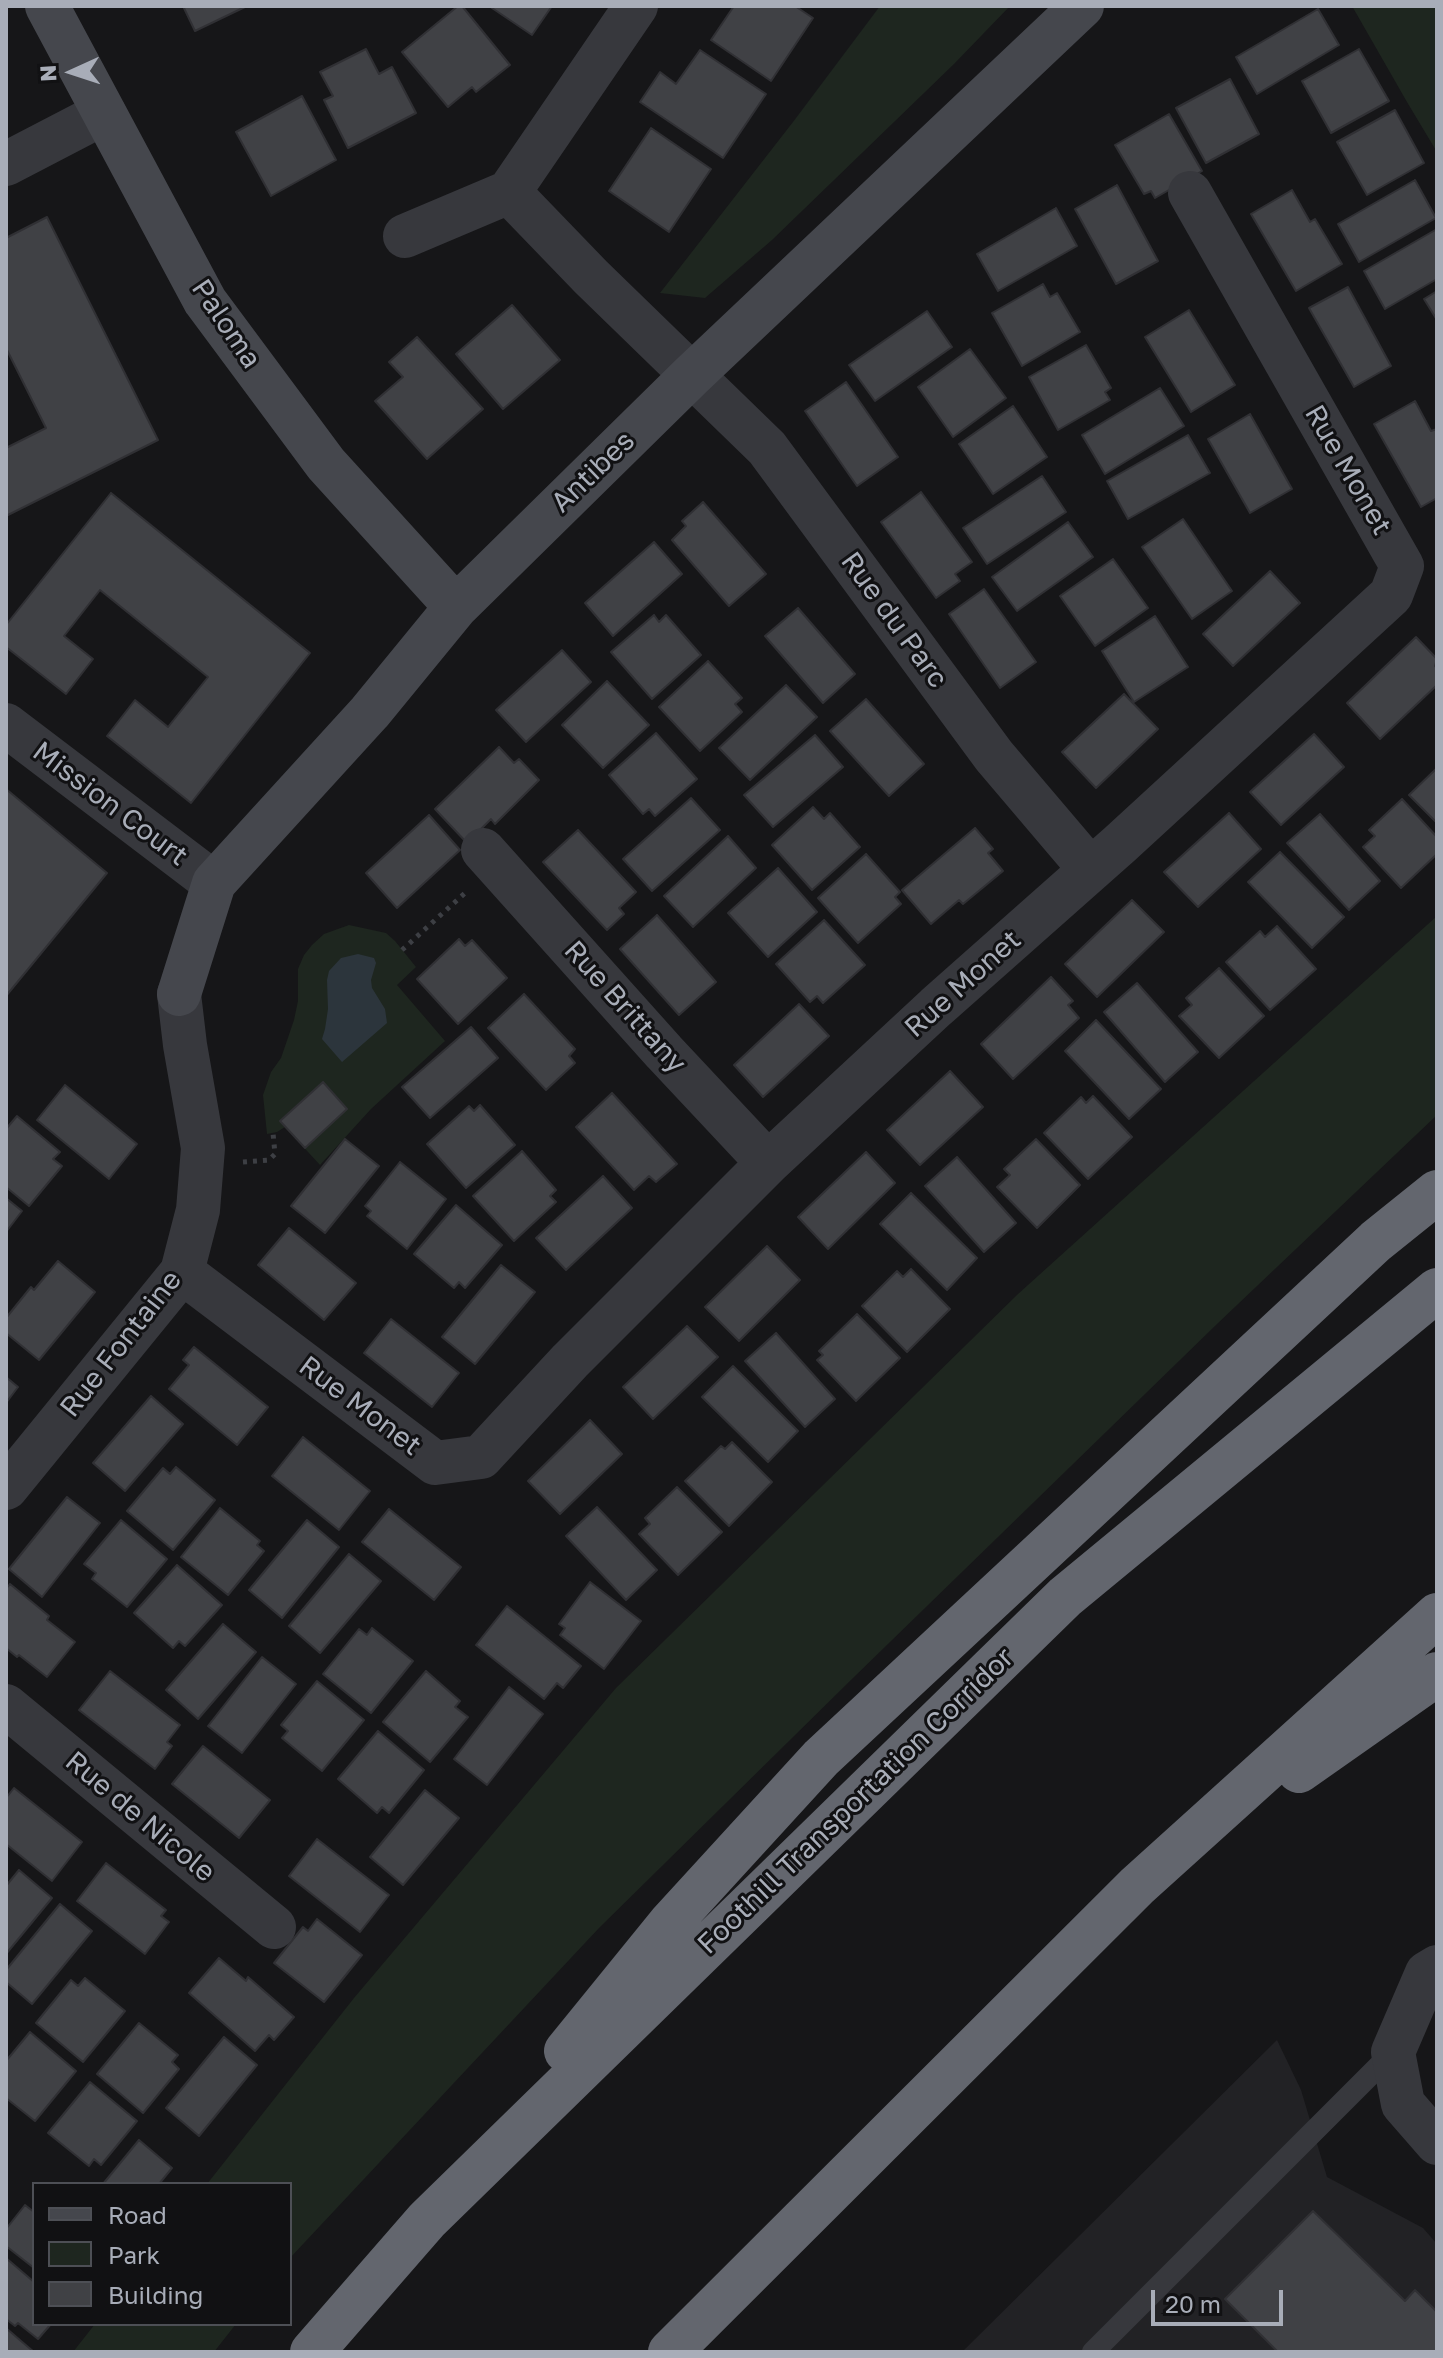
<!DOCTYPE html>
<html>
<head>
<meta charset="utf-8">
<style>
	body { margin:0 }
	#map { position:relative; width:1443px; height:2358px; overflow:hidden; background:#161618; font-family:"Golos Text",sans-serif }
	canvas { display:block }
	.frame { position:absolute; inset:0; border:8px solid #a8adb8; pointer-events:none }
	.legend { position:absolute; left:32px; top:2182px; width:260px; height:144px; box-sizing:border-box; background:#111113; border:2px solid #4d4f55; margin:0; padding:10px 14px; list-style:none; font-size:24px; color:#a8adb8 }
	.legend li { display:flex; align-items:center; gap:16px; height:40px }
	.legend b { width:40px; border:2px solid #4d4f55 }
	.north { position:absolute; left:32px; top:32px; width:80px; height:80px; -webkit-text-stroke:6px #111113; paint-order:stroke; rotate:267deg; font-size:22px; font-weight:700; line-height:32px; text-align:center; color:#a8adb8 }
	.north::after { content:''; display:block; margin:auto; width:28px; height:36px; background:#a8adb8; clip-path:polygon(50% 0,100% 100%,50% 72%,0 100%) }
	.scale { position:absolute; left:1151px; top:2290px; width:132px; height:36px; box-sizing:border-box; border:4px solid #a8adb8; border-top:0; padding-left:10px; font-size:24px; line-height:28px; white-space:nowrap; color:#a8adb8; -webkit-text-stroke:6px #111113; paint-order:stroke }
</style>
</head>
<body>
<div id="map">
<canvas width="1443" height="2358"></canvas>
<div class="frame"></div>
<ul class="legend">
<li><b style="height:10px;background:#45474d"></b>Road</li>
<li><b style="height:22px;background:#1e261f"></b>Park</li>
<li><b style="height:22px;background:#404145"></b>Building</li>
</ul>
<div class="north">N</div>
<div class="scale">20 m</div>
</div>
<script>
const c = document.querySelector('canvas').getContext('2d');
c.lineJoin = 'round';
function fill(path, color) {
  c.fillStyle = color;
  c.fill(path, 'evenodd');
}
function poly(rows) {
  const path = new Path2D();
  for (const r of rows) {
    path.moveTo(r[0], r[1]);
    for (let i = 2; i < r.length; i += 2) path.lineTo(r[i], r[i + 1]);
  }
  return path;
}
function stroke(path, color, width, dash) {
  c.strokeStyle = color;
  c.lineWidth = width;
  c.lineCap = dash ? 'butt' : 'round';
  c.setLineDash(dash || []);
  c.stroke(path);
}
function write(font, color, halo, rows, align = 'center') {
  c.font = font + ' "Golos Text",sans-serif';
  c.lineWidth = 6;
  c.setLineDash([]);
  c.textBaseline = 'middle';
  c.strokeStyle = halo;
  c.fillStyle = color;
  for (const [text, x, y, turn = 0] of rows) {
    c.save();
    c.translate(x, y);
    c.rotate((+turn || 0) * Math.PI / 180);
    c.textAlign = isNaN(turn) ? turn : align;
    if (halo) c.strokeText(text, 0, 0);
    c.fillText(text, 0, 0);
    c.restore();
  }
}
const built = poly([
	[1277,2040,1301,2090,1327,2177,1423,2228,1437,2244,1437,2352,962,2352]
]);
const green = poly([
	[880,6,1010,6,954,64,772,240,705,298,660,293,793,122],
	[1352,6,1437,6,1437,152,1407,102],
	[1437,916,1437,1115,1217,1324,853,1678,599,1928,290,2258,290,2184,207,2184,354,1998,616,1688,1018,1294],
	[349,925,386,933,395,941,416,967,397,985,445,1041,371,1109,320,1165,285,1127,277,1132,267,1134,263,1095,271,1072,281,1058,294,1020,298,1001,298,969,304,955,312,945,324,934],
	[95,2324,236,2324,214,2352,73,2352]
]);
const water = poly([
	[358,954,374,958,376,963,371,980,372,988,385,1009,387,1023,342,1062,322,1039,325,1029,328,1009,327,980,329,971,341,958]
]);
const building = poly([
	[183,6,247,6,195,31,183,6],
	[458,6,462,6,510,65,476,92,472,87,448,107,402,52,458,6],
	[489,6,552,6,532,35,489,6],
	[734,6,795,6,813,18,771,81,711,40,734,6],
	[1318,9,1339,45,1257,94,1236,57,1318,9],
	[366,49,379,74,392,67,416,113,348,148,324,100,333,96,320,72,366,49],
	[1359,49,1389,101,1331,133,1302,81,1359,49],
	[700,50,766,94,723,158,640,102,660,72,676,84,700,50],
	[1230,79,1259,134,1206,163,1176,108,1230,79],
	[302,96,336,160,271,196,236,132,302,96],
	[1395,110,1424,163,1367,195,1337,142,1395,110],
	[1169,114,1202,171,1155,198,1151,191,1144,194,1115,145,1169,114],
	[651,128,711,169,669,232,609,191,651,128],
	[1415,180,1436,218,1359,262,1338,224,1415,180],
	[1117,185,1158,261,1116,284,1075,209,1117,185],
	[1292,190,1310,222,1315,219,1342,264,1296,291,1251,214,1292,190],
	[1056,208,1077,246,998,291,977,254,1056,208],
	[47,217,158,440,6,516,6,448,46,428,6,348,6,238,47,217],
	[1437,229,1437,279,1385,309,1364,271,1437,229],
	[1043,284,1050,297,1057,293,1080,332,1022,366,992,313,1043,284],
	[1348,287,1391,366,1354,387,1309,308,1348,287],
	[1437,291,1437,320,1424,299,1437,291],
	[512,305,560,360,503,409,456,354,512,305],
	[1189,310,1235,385,1191,412,1145,337,1189,310],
	[927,311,952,347,875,401,849,365,927,311],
	[417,337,483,409,427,459,375,401,403,377,389,362,417,337],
	[1086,345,1111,388,1105,392,1110,400,1058,430,1029,377,1086,345],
	[970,349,1006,398,953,437,918,387,970,349],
	[846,382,898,457,857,486,805,411,846,382],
	[1160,388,1184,426,1105,474,1082,435,1160,388],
	[1415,401,1431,431,1437,429,1437,498,1421,507,1374,424,1415,401],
	[1013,406,1047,457,993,494,959,444,1013,406],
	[1250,414,1292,489,1250,513,1208,439,1250,414],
	[1188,435,1210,473,1128,519,1107,481,1188,435],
	[1042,476,1066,512,987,564,963,528,1042,476],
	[921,492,972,562,955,574,960,581,936,598,881,522,921,492],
	[111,493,310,653,191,803,107,736,135,700,168,727,208,677,100,590,64,636,93,659,66,694,6,647,6,625,111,493],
	[703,502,766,574,729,606,672,540,686,526,682,521,703,502],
	[1183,519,1232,591,1192,619,1142,547,1183,519],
	[1068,522,1093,557,1017,611,992,577,1068,522],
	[654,542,682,574,613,636,585,603,654,542],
	[1113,559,1148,608,1095,646,1060,596,1113,559],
	[1270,571,1300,603,1233,666,1203,634,1270,571],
	[984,589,1036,662,1000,688,949,614,984,589],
	[798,608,855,674,823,703,765,636,798,608],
	[654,615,659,622,666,615,701,655,652,699,611,652,654,615],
	[1155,616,1188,667,1134,702,1102,651,1155,616],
	[1416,637,1437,659,1435,666,1437,668,1437,685,1380,739,1347,703,1416,637],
	[562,650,591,682,526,742,496,710,562,650],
	[708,661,742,698,735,704,742,712,700,751,659,707,708,661],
	[607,681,649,725,603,768,562,725,607,681],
	[786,685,817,717,750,780,719,748,786,685],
	[1124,694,1158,729,1096,788,1062,752,1124,694],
	[866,699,924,764,889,796,830,731,866,699],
	[656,733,697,779,655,816,649,809,643,814,609,775,656,733],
	[1314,734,1344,767,1281,825,1250,792,1314,734],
	[815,735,843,767,773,827,744,795,815,735],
	[499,747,514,763,519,759,539,780,495,824,491,819,467,843,435,809,499,747],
	[1437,768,1437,823,1409,795,1437,768],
	[6,789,107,873,6,996,6,789],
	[691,798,720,830,652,891,623,859,691,798],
	[1402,799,1437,837,1437,854,1401,888,1363,847,1375,836,1369,830,1402,799],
	[813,807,824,819,830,813,860,847,812,890,772,845,813,807],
	[1229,813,1261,849,1198,907,1164,872,1229,813],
	[1320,814,1380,881,1349,910,1287,843,1320,814],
	[429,815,460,850,397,908,366,873,429,815],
	[975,828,993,849,988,853,1003,871,963,904,959,900,931,924,902,890,975,828],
	[578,830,636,892,619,908,624,914,607,930,543,862,578,830],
	[728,836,756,868,693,927,664,896,728,836],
	[1280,852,1344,917,1312,948,1248,882,1280,852],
	[866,854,900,892,895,897,901,904,858,943,818,898,866,854],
	[778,868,817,912,768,957,728,913,778,868],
	[1132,900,1164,932,1097,997,1065,964,1132,900],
	[657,915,716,982,679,1015,620,949,657,915],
	[824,920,865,965,823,1003,817,996,810,1002,776,964,824,920],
	[1277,926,1316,969,1270,1010,1226,962,1260,931,1265,937,1277,926],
	[459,939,465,946,472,940,507,978,458,1024,417,979,459,939],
	[1219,968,1264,1016,1219,1058,1179,1016,1192,1005,1186,998,1219,968],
	[1051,977,1073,1001,1068,1005,1079,1018,1013,1079,981,1044,1051,977],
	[1137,983,1198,1052,1165,1082,1104,1012,1137,983],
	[524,994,575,1049,569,1056,575,1063,546,1090,488,1028,524,994],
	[799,1004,829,1036,763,1097,734,1065,799,1004],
	[1096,1020,1161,1089,1129,1119,1065,1051,1096,1020],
	[471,1027,498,1058,430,1118,402,1087,471,1027],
	[950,1071,983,1107,920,1165,887,1130,950,1071],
	[323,1082,347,1109,305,1148,280,1121,323,1082],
	[65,1085,137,1144,109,1179,37,1120,65,1085],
	[612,1093,677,1164,656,1182,649,1176,634,1190,576,1127,612,1093],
	[1093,1096,1132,1137,1088,1179,1044,1133,1081,1097,1086,1103,1093,1096],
	[480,1105,515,1145,466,1188,427,1144,469,1106,474,1111,480,1105],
	[17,1116,60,1152,53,1159,62,1166,29,1206,6,1187,6,1129,17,1116],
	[345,1139,379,1166,325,1233,291,1206,345,1139],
	[1036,1139,1080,1185,1037,1228,997,1187,1010,1175,1004,1169,1036,1139],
	[522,1151,556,1190,550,1196,556,1202,514,1241,473,1196,522,1151],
	[866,1152,895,1183,828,1249,798,1217,866,1152],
	[957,1157,1016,1223,984,1252,925,1186,957,1157],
	[400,1162,446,1199,407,1249,367,1216,371,1211,365,1206,400,1162],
	[603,1176,632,1208,566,1270,536,1238,603,1176],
	[911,1193,977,1258,947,1290,880,1224,911,1193],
	[6,1198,22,1211,6,1232,6,1198],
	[456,1205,502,1245,465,1288,459,1282,454,1288,414,1254,456,1205],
	[289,1228,356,1283,324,1320,258,1265,289,1228],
	[767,1246,800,1280,739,1341,705,1307,767,1246],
	[58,1261,95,1292,39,1360,6,1333,6,1318,31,1287,34,1290,58,1261],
	[501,1265,535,1292,475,1364,442,1337,501,1265],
	[911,1269,950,1309,907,1352,862,1306,897,1271,903,1277,911,1269],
	[857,1314,900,1358,856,1401,817,1360,823,1355,819,1351,857,1314],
	[391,1319,459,1373,432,1407,364,1353,391,1319],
	[687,1326,718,1357,653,1419,623,1387,687,1326],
	[776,1333,835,1399,805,1427,745,1361,776,1333],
	[194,1347,268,1407,237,1445,169,1389,189,1365,183,1360,194,1347],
	[733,1366,798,1431,768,1462,702,1397,733,1366],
	[6,1377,18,1387,6,1403,6,1377],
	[151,1396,183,1424,125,1491,93,1463,151,1396],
	[590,1420,622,1454,560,1514,528,1481,590,1420],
	[303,1437,370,1491,339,1530,272,1476,303,1437],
	[732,1442,772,1482,729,1526,685,1481,721,1446,725,1449,732,1442],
	[176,1467,215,1500,173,1550,127,1511,163,1468,170,1474,176,1467],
	[677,1487,722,1532,678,1575,639,1534,650,1524,645,1518,677,1487],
	[67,1497,100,1523,42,1597,9,1569,67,1497],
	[597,1507,657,1570,626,1600,566,1536,597,1507],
	[220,1508,260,1541,257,1545,264,1551,228,1595,181,1557,220,1508],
	[389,1509,461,1567,434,1600,362,1542,389,1509],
	[121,1520,167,1559,127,1607,92,1579,96,1573,84,1564,121,1520],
	[307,1520,339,1547,282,1618,249,1590,307,1520],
	[349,1554,381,1581,320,1653,289,1626,349,1554],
	[177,1565,222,1605,185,1646,179,1641,173,1648,134,1613,177,1565],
	[590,1582,641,1621,604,1669,560,1635,565,1628,559,1624,590,1582],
	[10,1584,49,1616,47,1620,75,1642,47,1677,19,1655,17,1657,6,1648,6,1589,10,1584],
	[507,1606,581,1666,563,1688,557,1683,544,1699,476,1645,507,1606],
	[223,1624,256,1652,198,1719,166,1690,223,1624],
	[372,1628,413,1661,371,1713,323,1674,359,1629,367,1635,372,1628],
	[262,1657,296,1684,242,1753,208,1726,262,1657],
	[110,1671,180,1725,167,1742,172,1746,155,1769,79,1710,110,1671],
	[426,1671,460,1701,455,1707,468,1717,430,1762,383,1722,426,1671],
	[317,1681,364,1720,322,1771,282,1738,288,1731,281,1725,317,1681],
	[509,1687,543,1714,487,1785,454,1759,509,1687],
	[378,1731,424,1770,389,1813,382,1807,377,1813,338,1779,378,1731],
	[203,1746,270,1800,239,1838,172,1784,203,1746],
	[14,1788,82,1842,52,1881,6,1844,6,1798,14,1788],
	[425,1790,459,1818,403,1885,370,1857,425,1790],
	[317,1839,389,1895,360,1932,289,1876,317,1839],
	[106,1863,166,1910,161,1916,169,1922,145,1954,77,1901,106,1863],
	[19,1870,52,1898,6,1954,6,1886,19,1870],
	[60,1904,92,1931,32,2004,6,1982,6,1970,60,1904],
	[317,1919,362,1955,324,2002,274,1963,303,1927,308,1931,317,1919],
	[219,1958,246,1981,248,1977,294,2017,274,2040,269,2035,255,2051,189,1993,219,1958],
	[85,1978,125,2011,83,2062,36,2023,71,1980,78,1986,85,1978],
	[139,2023,178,2055,172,2062,179,2069,143,2113,97,2074,139,2023],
	[30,2032,76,2071,35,2121,6,2098,6,2061,30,2032],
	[224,2037,257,2065,199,2136,166,2108,224,2037],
	[90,2082,137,2121,101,2165,94,2159,89,2166,48,2133,90,2082],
	[139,2140,172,2168,159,2184,103,2184,139,2140],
	[25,2205,34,2212,34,2268,6,2246,6,2229,25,2205],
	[1313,2211,1405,2301,1415,2290,1437,2312,1437,2352,1278,2352,1225,2299,1313,2211],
	[6,2258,34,2282,34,2324,51,2324,38,2339,18,2323,15,2326,6,2319,6,2258],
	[6,2328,21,2341,34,2352,6,2352,6,2328]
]);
const path = poly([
	[402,950,465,893],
	[243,1162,269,1160,275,1154,273,1133]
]);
const lane = poly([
	[1093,2352,1393,2052]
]);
const street = poly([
	[6,164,104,113],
	[509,192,591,277,767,448,994,756,1090,869],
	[405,236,509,192,636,6],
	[6,725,214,883],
	[483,850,664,1052,768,1163],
	[182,1272,435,1463,481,1457,570,1361,768,1163,936,1007,1120,844,1391,595,1402,566,1190,193],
	[6,1488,182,1272,198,1210,203,1148,185,1045,179,994],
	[6,1706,274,1927],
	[1437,1967,1427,1973,1393,2052,1403,2104,1437,2143]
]);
const secondary = poly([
	[47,6,205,301,326,464,456,607],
	[179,994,214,883,370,712,456,607,691,376,1082,6]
]);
const highway = poly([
	[1299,1771,1437,1674],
	[566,2051,670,1923,821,1758,1376,1241,1437,1192],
	[312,2352,427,2220,1065,1597,1437,1290],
	[670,2352,1137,1886,1437,1615]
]);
const streetNames = [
	["Paloma",226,324,56],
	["Rue Monet",1348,470,60],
	["Antibes",593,472,-44],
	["Rue du Parc",894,620,54],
	["Mission Court",110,804,37],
	["Rue Monet",963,984,-42],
	["Rue Brittany",625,1007,48],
	["Rue Fontaine",121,1344,-52],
	["Rue Monet",360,1406,37],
	["Foothill Transportation Corridor",856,1801,-44],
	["Rue de Nicole",140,1817,40]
];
fill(built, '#222225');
fill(green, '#1e261f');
fill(water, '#2c353c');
fill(building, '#404145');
stroke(building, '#303034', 2);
stroke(path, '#3d3f44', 5, [4, 6]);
stroke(lane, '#37383d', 22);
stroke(street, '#37383d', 44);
stroke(secondary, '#45474d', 44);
stroke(highway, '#63666e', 44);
write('28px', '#a8adb8', '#111113', streetNames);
</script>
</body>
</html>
